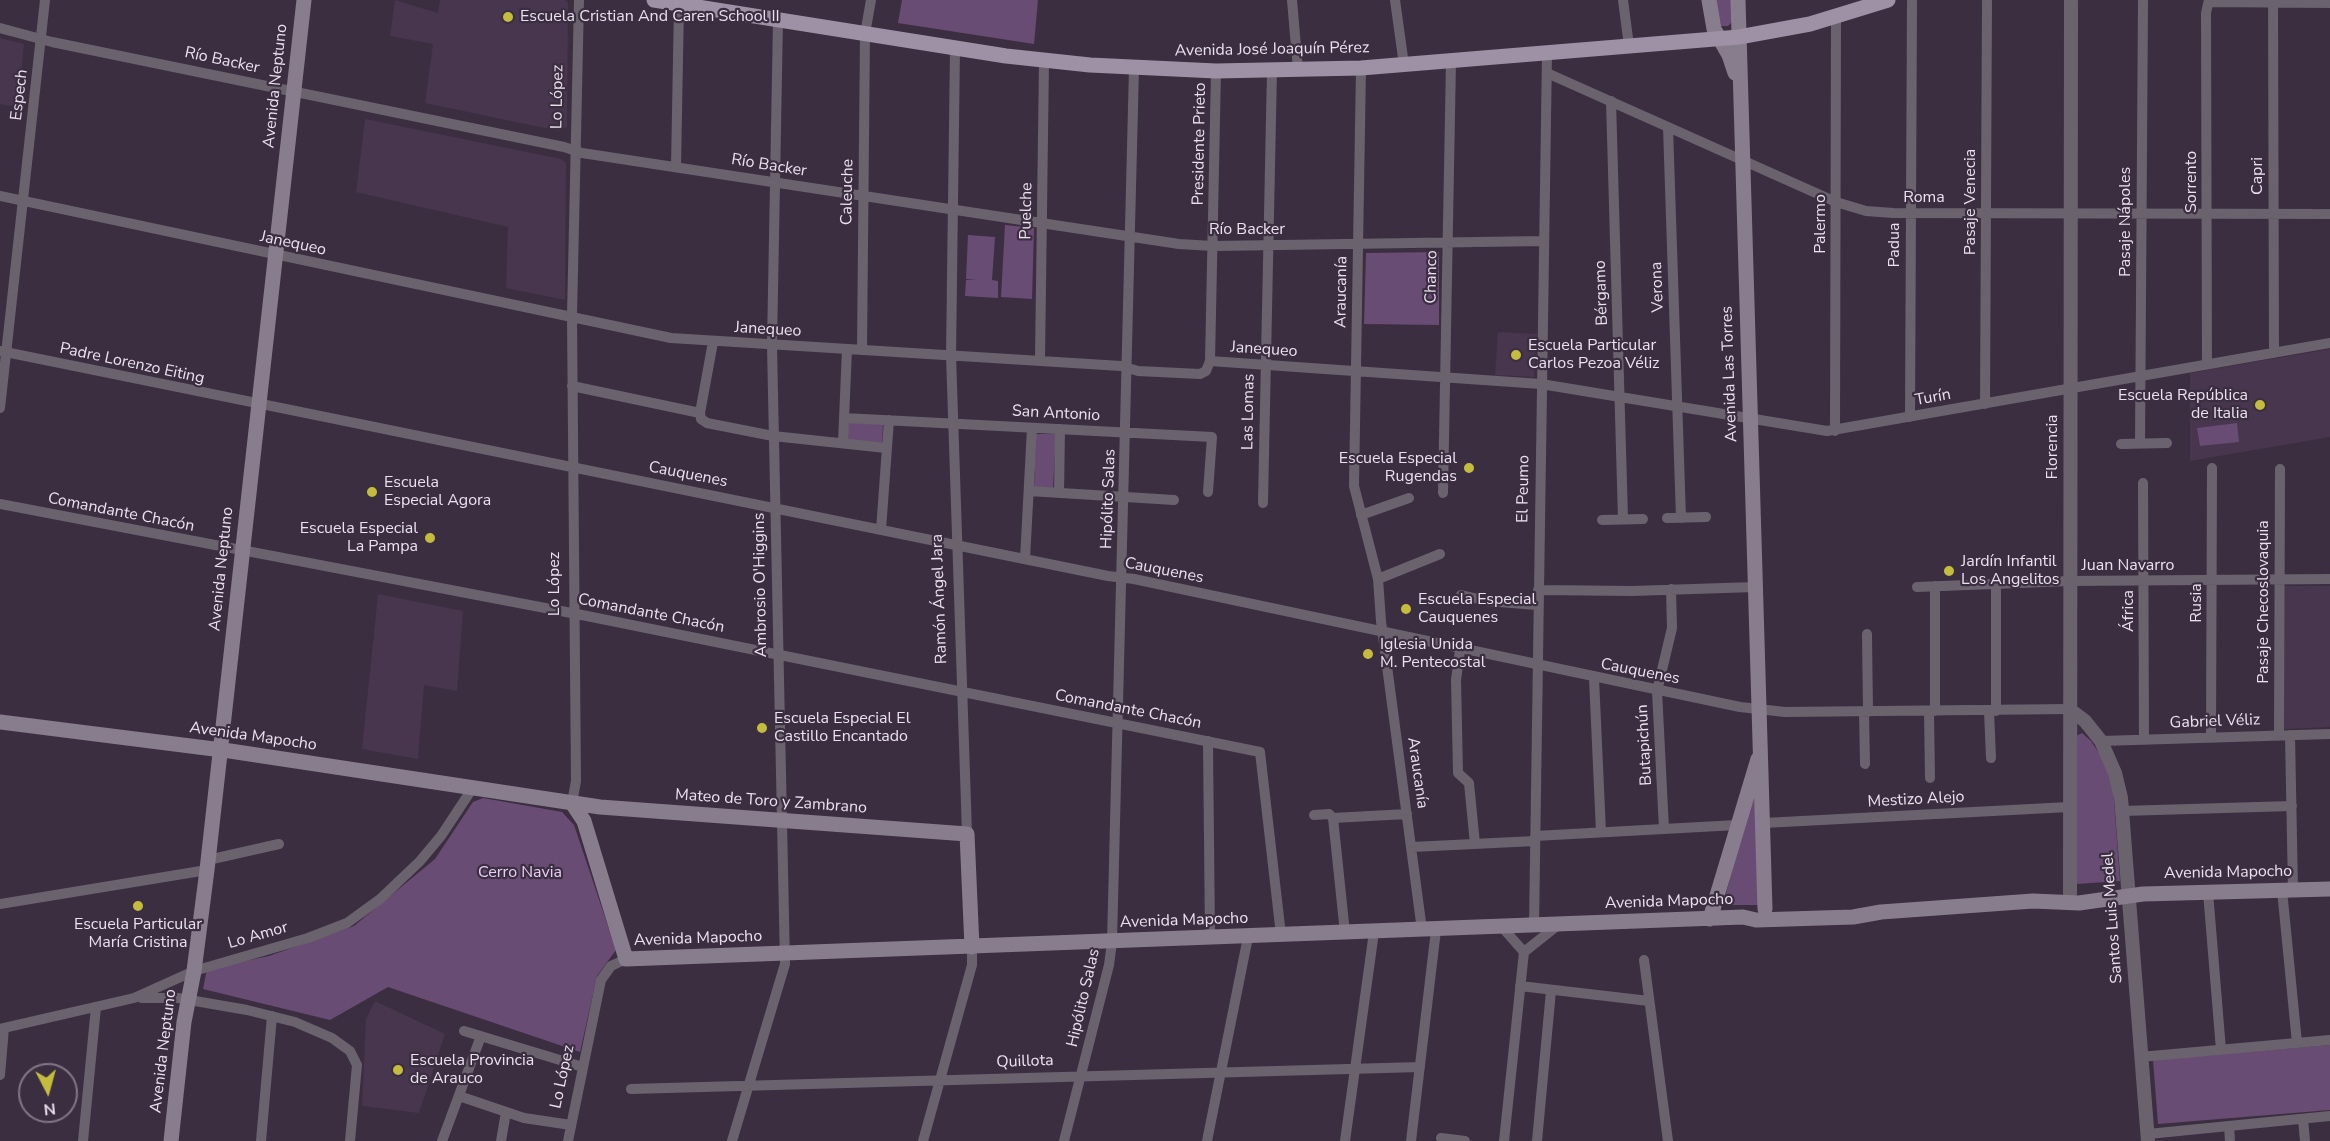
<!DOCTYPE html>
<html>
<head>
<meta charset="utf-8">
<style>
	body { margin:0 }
	#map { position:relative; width:2330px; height:1141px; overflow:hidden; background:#3c2e41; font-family:"Nunito Sans",sans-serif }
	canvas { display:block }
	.north { position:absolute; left:18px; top:1063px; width:60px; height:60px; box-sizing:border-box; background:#3c2e41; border:2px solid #827686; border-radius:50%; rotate:174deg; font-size:16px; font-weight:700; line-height:24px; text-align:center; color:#eae1ee }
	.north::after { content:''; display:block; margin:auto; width:21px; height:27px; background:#c4bc3d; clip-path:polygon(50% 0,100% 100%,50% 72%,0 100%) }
</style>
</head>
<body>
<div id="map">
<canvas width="2330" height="1141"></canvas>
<div class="north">N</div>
</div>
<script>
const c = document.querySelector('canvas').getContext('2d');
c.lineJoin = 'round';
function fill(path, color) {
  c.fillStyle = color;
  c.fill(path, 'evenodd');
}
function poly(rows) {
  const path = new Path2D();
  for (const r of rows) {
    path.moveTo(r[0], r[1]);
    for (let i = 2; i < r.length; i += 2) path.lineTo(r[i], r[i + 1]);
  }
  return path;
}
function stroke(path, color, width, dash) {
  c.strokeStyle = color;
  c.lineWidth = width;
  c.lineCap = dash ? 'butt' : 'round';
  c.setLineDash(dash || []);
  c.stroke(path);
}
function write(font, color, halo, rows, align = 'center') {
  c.font = font + ' "Nunito Sans",sans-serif';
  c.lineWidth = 4.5;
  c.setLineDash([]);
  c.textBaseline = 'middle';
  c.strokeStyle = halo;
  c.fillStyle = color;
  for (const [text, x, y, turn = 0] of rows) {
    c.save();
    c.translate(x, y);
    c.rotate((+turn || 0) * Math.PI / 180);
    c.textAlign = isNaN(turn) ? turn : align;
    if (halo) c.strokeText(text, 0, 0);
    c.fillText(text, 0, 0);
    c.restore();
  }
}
const built = poly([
	[395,0,438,13,440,0,565,0,568,2,567,127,559,131,425,103,433,44,390,36],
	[0,38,24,44,18,107,0,104],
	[365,119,561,159,566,163,565,300,506,288,508,227,356,192],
	[1498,332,1537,334,1534,377,1495,375],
	[2330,349,2330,437,2190,461,2190,373],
	[2284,586,2330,586,2330,727,2284,729],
	[378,594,463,611,457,691,424,685,418,759,362,749],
	[375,1001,445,1034,419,1113,362,1106,366,1019]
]);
const green = poly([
	[902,0,1038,0,1034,44,898,23],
	[1715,0,1734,0,1734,20,1728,26,1721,26],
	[1005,225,1034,228,1032,299,1001,297],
	[968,235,995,237,992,280,998,281,998,298,965,296,966,280,976,280,966,279],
	[1439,252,1439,325,1364,324,1366,253],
	[846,421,883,423,882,443,845,440],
	[2237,423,2239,442,2200,446,2197,428],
	[1036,434,1056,434,1053,488,1034,487],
	[2082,733,2091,741,2103,759,2113,788,2120,881,2076,884,2076,736],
	[1756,779,1759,905,1723,905],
	[483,798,562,812,574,825,616,950,597,976,580,1052,388,987,330,1020,203,989,207,969,269,956,354,926,435,859,473,802],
	[2330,1045,2330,1110,2158,1124,2153,1060]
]);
const minor = poly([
	[1292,0,1298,70],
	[1395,0,1404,65],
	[1623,0,1629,46],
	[2273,0,2274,353],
	[2209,2,2330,3],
	[0,28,52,42,564,147,582,153,1179,244,1213,246,1544,241],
	[955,49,951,355,967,834],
	[1361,68,1354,486,1378,579,1381,621,1422,930],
	[1547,73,1836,202,1866,211,1893,213,2330,214],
	[1611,101,1623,519],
	[1668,127,1681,518],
	[676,167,679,4],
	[0,196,671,338,1121,366,1138,371,1200,374,1206,371,1210,361,1216,71],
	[862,350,865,34,871,0],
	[0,351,1108,576,1134,579,1740,707,1785,712,2069,709],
	[1040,360,1044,61],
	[1210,361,1541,384,1827,431,2330,343],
	[2207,364,2206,13,2209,0],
	[572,386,700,413],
	[1985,404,1987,0],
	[0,408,45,0],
	[700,413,701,419,707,423,773,436,886,448],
	[700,413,713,342],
	[1910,417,1912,0],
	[844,418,1212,437,1208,492],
	[1835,431,1836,17],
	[843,443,847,349],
	[2140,443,2143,0],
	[2121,444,2167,443],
	[2143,483,2144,740],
	[1029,491,1174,500],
	[1059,493,1060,429],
	[1443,493,1451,61],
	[1263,503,1272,70],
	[0,504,587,616,1260,752,1281,935],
	[1361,515,1409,498],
	[1667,518,1706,517],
	[1602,520,1643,519],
	[881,530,889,420],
	[1025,559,1032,428],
	[1378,579,1440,554],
	[1996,585,1996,711],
	[1935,586,1935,711],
	[1917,587,2069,581,2330,579],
	[1538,590,1632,591,1755,587],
	[1461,595,1487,601,1537,605],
	[1867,634,1868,712],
	[1460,650,1456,680,1458,773,1469,783,1475,844],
	[1594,678,1601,832],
	[1989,711,1991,758],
	[1864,712,1865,764],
	[1929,712,1930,778],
	[2290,735,2293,890],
	[2279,736,2280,469],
	[2211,738,2212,468],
	[1208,741,1210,938],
	[2101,741,2330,734],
	[572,803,576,781,572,316,579,0],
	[2122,811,2292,806],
	[1314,815,1329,814,1333,818,1407,814],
	[1333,818,1345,933],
	[1764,823,2069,807],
	[1664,829,1657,691,1672,628,1671,589],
	[1535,836,1737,825],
	[1412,847,1535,841],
	[208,860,279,844],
	[2282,890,2297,1043],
	[2208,892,2221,1050],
	[0,904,207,870],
	[1534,926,1547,53],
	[1502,927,1524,952,1504,1141],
	[1524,952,1558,925],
	[1644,960,1668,1141],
	[1520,986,1649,1001],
	[141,998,178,998,247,1010,295,1022,332,1038,350,1051,357,1065,350,1141],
	[0,1029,134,998,194,971,308,938,347,923,380,899,420,861,441,836,472,789],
	[464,1031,583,1067],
	[2140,1057,2330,1040],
	[0,1075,4,1028],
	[631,1089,1420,1067],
	[459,1096,524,1118,571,1125],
	[2303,1119,2305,1141],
	[2229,1126,2230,1141],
	[2148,1134,2330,1116],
	[1441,1138,1465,1141],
	[83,1141,96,1007],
	[261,1141,272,1016],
	[442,1141,481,1036],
	[501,1141,506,1112],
	[568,1141,601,980,611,966,626,959],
	[732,1141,785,964,772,345,778,20],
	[923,1141,972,965,972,947],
	[1064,1141,1109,965,1112,942,1134,68],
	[1207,1141,1248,937],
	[1345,1141,1374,932],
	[1411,1141,1436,930],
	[1537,1141,1551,991]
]);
const tertiary = poly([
	[2069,709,2085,721,2101,741,2115,773,2121,798,2148,1141],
	[2070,894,2071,0]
]);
const secondary = poly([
	[1709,0,1714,29,1729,55,1735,73],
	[1738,0,1765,909],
	[0,722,230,751,600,807,967,834,972,947],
	[572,803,584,821,626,959,1743,917,1756,920,1853,917,1881,912,2033,901,2079,903,2143,894,2330,889],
	[1710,919,1758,759],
	[171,1141,184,1022,194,971,207,870,304,0]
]);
const primary = poly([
	[654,0,1006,56,1090,65,1216,71,1361,68,1739,37,1810,24,1888,0]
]);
const markers = [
	[508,17,6,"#c4bc3d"],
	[1516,355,6,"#c4bc3d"],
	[2260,405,6,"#c4bc3d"],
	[1469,468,6,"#c4bc3d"],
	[372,492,6,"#c4bc3d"],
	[430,538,6,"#c4bc3d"],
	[1949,571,6,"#c4bc3d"],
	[1406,609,6,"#c4bc3d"],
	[1368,654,6,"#c4bc3d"],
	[762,728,6,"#c4bc3d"],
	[138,906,6,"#c4bc3d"],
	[398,1070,6,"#c4bc3d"]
];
const poiNames = [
	["Escuela Cristian And Caren School II",520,17],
	["Escuela Particular",1528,346],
	["Carlos Pezoa Véliz",1528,364],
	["Escuela República",2248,396,"right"],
	["de Italia",2248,414,"right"],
	["Escuela Especial",1457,459,"right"],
	["Rugendas",1457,477,"right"],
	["Escuela",384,483],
	["Especial Agora",384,501],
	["Escuela Especial",418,529,"right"],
	["La Pampa",418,547,"right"],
	["Jardín Infantil",1961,562],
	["Los Angelitos",1961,580],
	["Escuela Especial",1418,600],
	["Cauquenes",1418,618],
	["Iglesia Unida",1380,645],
	["M. Pentecostal",1380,663],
	["Escuela Especial El",774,719],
	["Castillo Encantado",774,737],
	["Escuela Particular",138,925,"center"],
	["María Cristina",138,943,"center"],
	["Escuela Provincia",410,1061],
	["de Arauco",410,1079]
];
const streetNames = [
	["Avenida José Joaquín Pérez",1272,50,-1],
	["Río Backer",222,61,12],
	["Avenida Neptuno",276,86,-84],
	["Espech",20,95,-83],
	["Lo López",558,97,-89],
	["Presidente Prieto",1200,144,-89],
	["Río Backer",769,166,9],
	["Capri",2258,176,-90],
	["Sorrento",2192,182,-90],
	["Caleuche",848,192,-89],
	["Roma",1924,198],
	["Pasaje Venecia",1971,202,-90],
	["Puelche",1027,211,-89],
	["Pasaje Nápoles",2126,222,-90],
	["Palermo",1821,224,-90],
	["Río Backer",1247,230],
	["Janequeo",293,244,12],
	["Padua",1895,245,-90],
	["Chanco",1432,277,-89],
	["Verona",1658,287,-92],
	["Araucanía",1342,292,-89],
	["Bérgamo",1602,293,-92],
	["Janequeo",768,330,3],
	["Janequeo",1264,350,4],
	["Padre Lorenzo Eiting",132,364,12],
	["Avenida Las Torres",1730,374,-92],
	["Turín",1933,398,-10],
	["Las Lomas",1249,412,-89],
	["San Antonio",1056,414,3],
	["Florencia",2053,447,-90],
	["Cauquenes",688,475,11],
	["El Peumo",1524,489,-89],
	["Hipólito Salas",1109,499,-88],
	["Comandante Chacón",121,513,11],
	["Juan Navarro",2128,566],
	["Avenida Neptuno",222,569,-84],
	["Cauquenes",1164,571,11],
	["Lo López",555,584,-90],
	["Ambrosio O'Higgins",761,585,-91],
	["Ramón Ángel Jara",940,599,-92],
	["Pasaje Checoslovaquia",2264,602,-90],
	["Rusia",2197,603,-90],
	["África",2129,611,-90],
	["Comandante Chacón",651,614,11],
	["Cauquenes",1640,672,11],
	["Comandante Chacón",1128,710,11],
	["Gabriel Véliz",2215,722,-2],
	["Avenida Mapocho",253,737,8],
	["Butapichún",1645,745,-93],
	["Araucanía",1417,773,82],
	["Mestizo Alejo",1916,800,-3],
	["Mateo de Toro y Zambrano",771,802,4],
	["Avenida Mapocho",2228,873,-1],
	["Avenida Mapocho",1669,902,-2],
	["Santos Luis Medel",2113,918,-94],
	["Avenida Mapocho",1184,921,-2],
	["Lo Amor",258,936,-16],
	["Avenida Mapocho",698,939,-2],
	["Hipólito Salas",1084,998,-77],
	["Avenida Neptuno",164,1051,-83],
	["Quillota",1025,1062,-2],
	["Lo López",563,1077,-78]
];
const parkNames = [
	["Cerro Navia",520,873]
];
fill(built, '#47364e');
fill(green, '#684c74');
stroke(minor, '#6a636d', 10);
stroke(tertiary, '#6a636d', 14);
stroke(secondary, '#887d8d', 15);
stroke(primary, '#9f91a5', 15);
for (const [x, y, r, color] of markers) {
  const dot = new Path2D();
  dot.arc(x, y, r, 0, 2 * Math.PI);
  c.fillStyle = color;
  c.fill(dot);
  stroke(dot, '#3c2e41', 2);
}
write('16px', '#eae1ee', '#3c2e41', poiNames, 'left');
write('16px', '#eae1ee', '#3c2e41', streetNames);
write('16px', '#e9cef5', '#3c2e41', parkNames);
</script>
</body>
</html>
